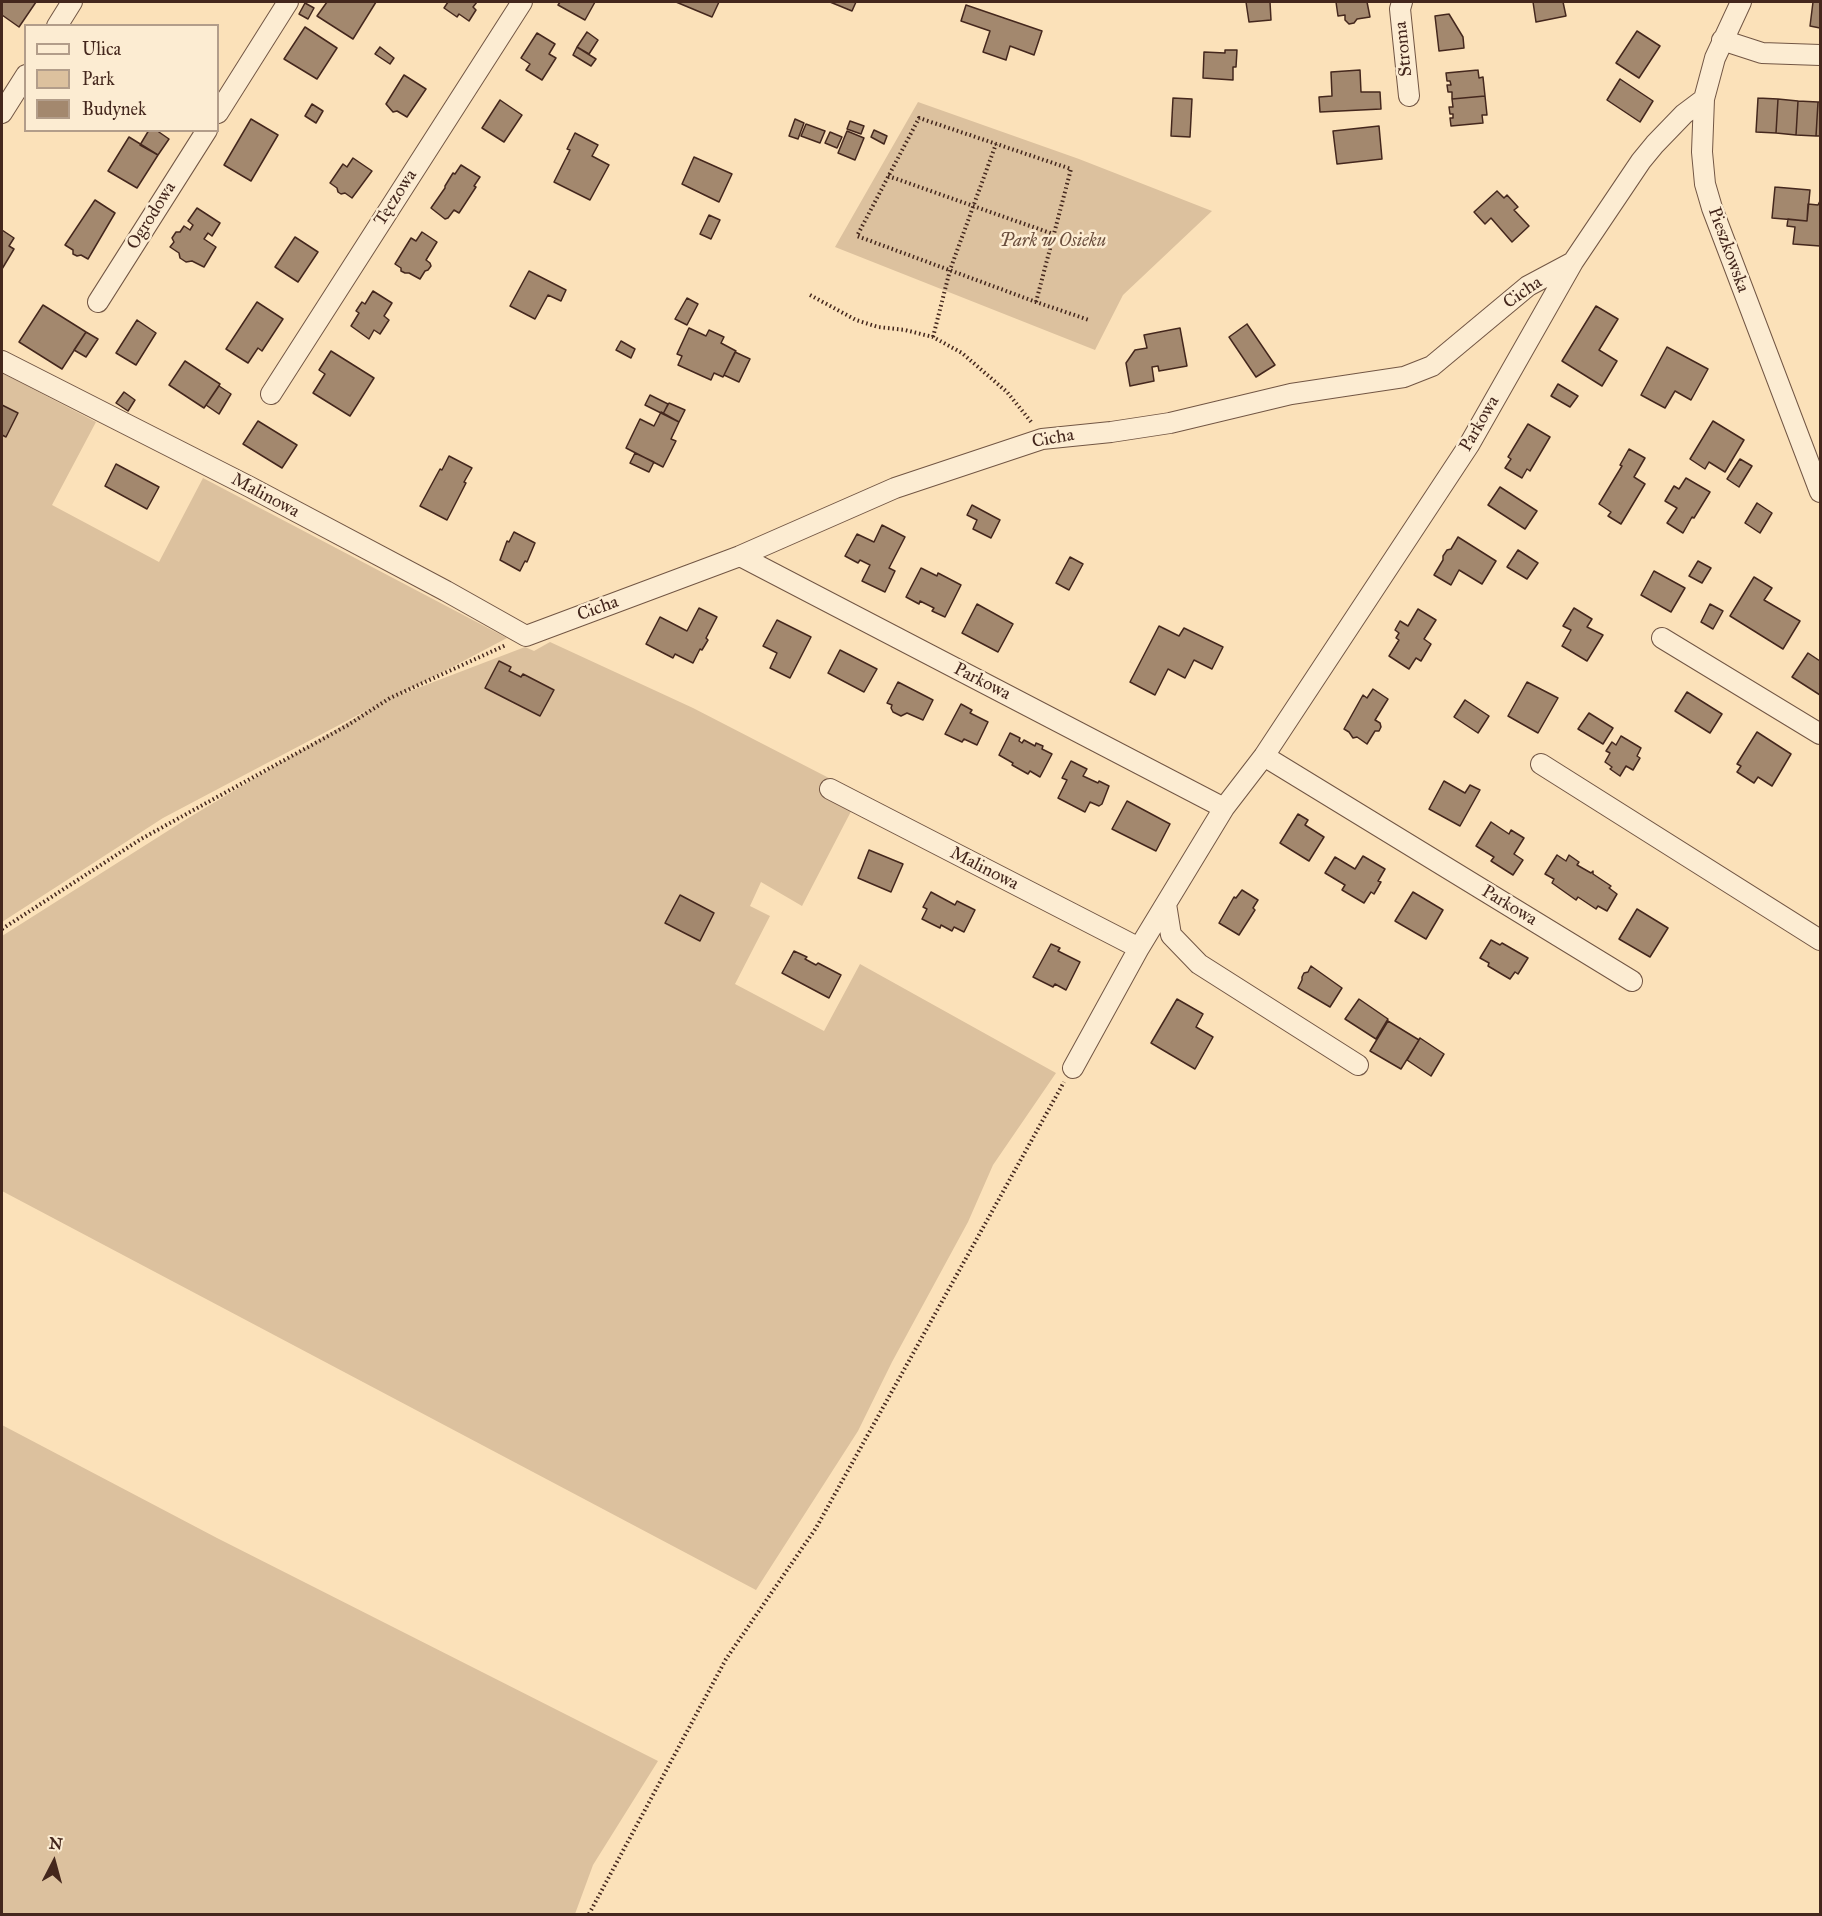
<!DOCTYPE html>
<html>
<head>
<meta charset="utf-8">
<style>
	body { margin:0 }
	#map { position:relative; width:1822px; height:1916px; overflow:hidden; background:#fbe1b9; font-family:"IM FELL Great Primer",serif }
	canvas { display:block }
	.frame { position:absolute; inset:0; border:3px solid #44271d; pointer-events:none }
	.legend { position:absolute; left:24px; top:24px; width:195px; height:108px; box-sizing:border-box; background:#fcecd2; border:2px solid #b29d8a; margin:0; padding:8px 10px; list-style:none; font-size:18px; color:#44271d }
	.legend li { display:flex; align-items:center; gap:12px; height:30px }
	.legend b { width:30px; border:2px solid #b29d8a }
	.north { position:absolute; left:24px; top:1832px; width:60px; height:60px; -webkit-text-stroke:4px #fcecd2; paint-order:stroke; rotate:6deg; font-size:16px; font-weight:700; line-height:24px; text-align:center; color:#44271d }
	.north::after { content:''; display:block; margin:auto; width:21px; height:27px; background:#44271d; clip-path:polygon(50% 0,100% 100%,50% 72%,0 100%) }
</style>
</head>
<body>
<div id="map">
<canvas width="1822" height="1916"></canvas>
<div class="frame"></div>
<ul class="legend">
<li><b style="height:8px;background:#fcecd2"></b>Ulica</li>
<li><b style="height:16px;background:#dcc19e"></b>Park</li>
<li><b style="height:16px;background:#a3886e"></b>Budynek</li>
</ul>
<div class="north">N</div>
</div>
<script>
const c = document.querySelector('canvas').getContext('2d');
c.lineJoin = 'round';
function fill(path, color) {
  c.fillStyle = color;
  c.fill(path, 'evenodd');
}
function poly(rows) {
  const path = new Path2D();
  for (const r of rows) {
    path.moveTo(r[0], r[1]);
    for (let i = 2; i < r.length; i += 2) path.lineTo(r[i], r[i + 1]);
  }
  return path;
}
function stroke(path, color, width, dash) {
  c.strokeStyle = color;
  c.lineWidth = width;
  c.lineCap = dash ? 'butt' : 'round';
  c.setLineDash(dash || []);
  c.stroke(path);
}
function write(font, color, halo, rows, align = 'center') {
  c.font = font + ' "IM FELL Great Primer",serif';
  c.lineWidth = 5;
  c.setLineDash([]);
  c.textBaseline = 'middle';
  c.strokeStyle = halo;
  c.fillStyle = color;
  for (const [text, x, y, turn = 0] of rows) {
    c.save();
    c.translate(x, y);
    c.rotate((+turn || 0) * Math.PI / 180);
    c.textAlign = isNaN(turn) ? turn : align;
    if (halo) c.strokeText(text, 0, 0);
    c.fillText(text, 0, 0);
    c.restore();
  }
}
const green = poly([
	[918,102,1079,159,1212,211,1123,295,1095,350,835,247],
	[2,373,96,422,52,505,159,562,203,478,507,638,397,696,525,647,534,651,550,642,693,708,860,794,802,906,761,882,750,906,770,916,735,984,824,1031,860,964,1056,1073,993,1165,968,1222,892,1362,858,1431,756,1590,2,1191,2,936,185,820,375,706,163,818,2,922],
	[2,1425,217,1538,658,1761,593,1865,575,1914,2,1914]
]);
const building = poly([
	[2,2,36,2,19,27,2,15,2,2],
	[327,2,376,2,353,39,317,16,327,2],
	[448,2,477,2,473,7,476,10,469,21,459,14,457,17,444,8,448,2],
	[560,2,595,2,585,20,558,5,560,2],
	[676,2,719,2,712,17,676,2],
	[830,2,856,2,852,11,830,2],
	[1246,2,1270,2,1271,20,1249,22,1246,2],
	[1336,2,1367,2,1370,17,1357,19,1354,23,1349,24,1345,20,1345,15,1338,16,1336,2],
	[1533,2,1563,2,1566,16,1536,22,1533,2],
	[1813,2,1820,2,1820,28,1810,26,1813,2],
	[305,3,314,8,308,19,299,14,305,3],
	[966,5,1042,31,1034,55,1010,46,1006,60,983,52,990,31,961,21,966,5],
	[1449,14,1463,37,1464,48,1439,51,1435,16,1449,14],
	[305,27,337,48,317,79,284,59,305,27],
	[1637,31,1660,46,1639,78,1616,63,1637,31],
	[587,32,598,40,589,54,577,47,587,32],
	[537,33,555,44,549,54,556,58,542,80,526,70,530,64,521,58,537,33],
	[380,47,394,58,390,64,375,54,380,47],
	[577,47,596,59,591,66,573,55,577,47],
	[1225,50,1237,50,1236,67,1233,67,1233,80,1203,78,1204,52,1225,53,1225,50],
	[1360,70,1361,92,1380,92,1381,109,1320,112,1319,97,1332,96,1331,72,1360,70],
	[1478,70,1479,78,1483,77,1485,96,1452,99,1452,92,1448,92,1447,85,1451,85,1450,81,1447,81,1446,73,1478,70],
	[404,75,426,89,407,117,397,111,393,112,386,104,404,75],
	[1620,79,1653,101,1640,122,1607,100,1620,79],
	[1485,96,1487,115,1482,115,1483,123,1451,126,1450,118,1453,118,1453,114,1450,114,1449,107,1453,107,1452,99,1485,96],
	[1173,98,1192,99,1190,137,1171,136,1173,98],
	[1758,98,1778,99,1776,133,1756,132,1758,98],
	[1778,99,1798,101,1796,135,1776,133,1778,99],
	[500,100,522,115,504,142,482,128,500,100],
	[1798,101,1818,102,1816,136,1796,135,1798,101],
	[1818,102,1820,102,1820,136,1816,136,1818,102],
	[312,104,323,111,316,123,305,116,312,104],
	[251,119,278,135,251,181,224,165,251,119],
	[795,119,804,123,798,139,789,136,795,119],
	[850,121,864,126,861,134,847,129,850,121],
	[806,124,825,131,820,143,801,136,806,124],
	[1379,126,1382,159,1337,164,1333,131,1379,126],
	[149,130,156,130,169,139,158,155,140,145,149,130],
	[874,130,887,136,884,144,871,137,874,130],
	[847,131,864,138,855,160,838,153,847,131],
	[830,132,842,137,837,148,825,143,830,132],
	[575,133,598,145,592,156,609,165,590,200,554,182,570,150,567,149,575,133],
	[129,137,158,155,137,188,108,171,129,137],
	[694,157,732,174,719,202,682,184,694,157],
	[353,158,372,171,352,198,345,193,341,194,338,192,337,188,330,183,343,164,347,167,353,158],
	[461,165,480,177,474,186,476,187,459,213,454,210,448,218,445,219,431,208,445,188,445,186,453,173,455,174,461,165],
	[1775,187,1810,190,1807,221,1772,218,1775,187],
	[1497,191,1504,198,1507,195,1518,207,1514,210,1529,226,1512,242,1491,218,1485,224,1474,212,1497,191],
	[95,200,115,213,88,259,81,255,77,256,73,254,73,250,65,245,95,200],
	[1820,201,1820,246,1793,244,1795,227,1787,226,1788,219,1807,221,1808,204,1818,205,1820,201],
	[197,208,220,223,212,236,208,233,204,239,216,247,204,267,192,261,186,262,180,258,179,253,170,247,174,242,172,238,176,232,180,232,184,226,190,230,193,225,188,221,197,208],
	[709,215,720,220,711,239,700,234,709,215],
	[2,230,14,238,9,246,14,249,2,269,2,230],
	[422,232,437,242,426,260,430,263,431,266,428,270,425,271,420,279,409,273,405,273,401,271,401,268,395,264,411,238,416,241,422,232],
	[295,237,318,252,298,282,275,267,295,237],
	[529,271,566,290,561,301,548,295,535,319,510,306,529,271],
	[373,291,392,303,384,316,389,320,380,334,374,330,369,339,351,326,359,313,356,311,362,302,365,304,373,291],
	[687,298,698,304,687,325,675,319,687,298],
	[257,302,283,319,262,351,258,348,248,363,226,349,257,302],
	[43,305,86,332,62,369,19,342,43,305],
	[1596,306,1618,319,1599,350,1617,361,1602,386,1562,361,1596,306],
	[137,320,156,333,136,365,116,353,137,320],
	[1247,324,1275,365,1256,377,1229,337,1247,324],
	[689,328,706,336,709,330,724,337,721,343,736,351,723,377,714,373,711,380,678,365,682,356,677,354,689,328],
	[1180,328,1187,366,1159,371,1158,366,1152,367,1154,381,1130,386,1126,363,1135,350,1147,348,1144,335,1180,328],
	[86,332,98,339,86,357,74,350,86,332],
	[621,341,635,349,631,358,616,350,621,341],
	[1667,347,1708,369,1691,400,1675,391,1665,408,1641,395,1667,347],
	[331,351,374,378,350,416,313,393,325,374,319,370,331,351],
	[735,352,750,359,739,382,724,375,735,352],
	[185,361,220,384,204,408,169,385,185,361],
	[1558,384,1578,396,1570,407,1551,396,1558,384],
	[219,386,231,394,219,414,206,405,219,386],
	[124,392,135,400,128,411,116,403,124,392],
	[650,395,668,404,663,414,645,405,650,395],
	[669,403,685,410,679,422,663,414,669,403],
	[2,405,18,413,6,437,2,435,2,405],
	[661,412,679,422,671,439,676,441,663,467,626,448,640,419,654,426,661,412],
	[258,421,297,445,282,468,243,444,258,421],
	[1713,421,1744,440,1725,472,1709,462,1705,469,1690,459,1713,421],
	[1528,424,1550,437,1530,471,1527,469,1522,478,1505,468,1511,459,1508,457,1528,424],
	[1629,449,1645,458,1634,477,1645,484,1621,524,1608,516,1611,512,1599,504,1622,466,1620,465,1629,449],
	[635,453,654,462,649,472,630,463,635,453],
	[449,456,472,468,464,482,466,483,447,520,420,506,440,469,442,470,449,456],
	[1740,459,1752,466,1739,487,1727,479,1740,459],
	[116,464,159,487,147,509,105,486,116,464],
	[1686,478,1710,492,1694,518,1692,517,1683,533,1667,523,1677,508,1665,501,1674,486,1679,489,1686,478],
	[1500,487,1537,511,1525,529,1488,505,1500,487],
	[1757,503,1772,513,1760,533,1745,523,1757,503],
	[972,505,1000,520,991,538,973,529,977,520,967,515,972,505],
	[882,525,905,537,889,568,895,571,885,592,862,581,870,565,860,560,858,563,845,556,857,534,874,542,882,525],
	[514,532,535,543,527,562,525,561,520,571,500,560,507,541,509,542,514,532],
	[1458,537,1496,561,1482,584,1459,570,1451,585,1434,575,1443,560,1443,556,1447,550,1451,549,1458,537],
	[1518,550,1538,563,1527,579,1507,567,1518,550],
	[1070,557,1083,564,1069,590,1056,583,1070,557],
	[1698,561,1711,568,1702,583,1689,576,1698,561],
	[921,568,937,576,938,573,961,585,945,617,932,611,934,608,920,601,919,604,906,597,921,568],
	[1654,571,1685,588,1671,612,1641,595,1654,571],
	[1754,577,1772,588,1764,600,1800,621,1783,649,1730,616,1754,577],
	[977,604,1013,624,998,652,962,633,977,604],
	[1710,604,1723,611,1713,629,1701,622,1710,604],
	[699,608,717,617,706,638,708,640,702,650,700,649,693,663,675,654,673,658,646,644,660,617,687,631,699,608],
	[1574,608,1592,619,1587,627,1603,635,1587,661,1562,646,1571,630,1563,626,1574,608],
	[1418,609,1436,620,1424,639,1431,644,1421,661,1416,658,1409,669,1389,656,1399,640,1396,638,1399,633,1395,630,1400,621,1408,626,1418,609],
	[777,620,811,637,790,678,770,668,777,653,763,646,777,620],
	[1159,626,1179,636,1184,628,1223,647,1212,669,1194,660,1185,678,1168,669,1155,695,1130,682,1159,626],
	[840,650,877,669,864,692,828,673,840,650],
	[1808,653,1820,661,1820,695,1792,677,1808,653],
	[499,661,511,667,509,671,521,677,523,674,554,690,540,716,485,688,499,661],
	[898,682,933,700,923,720,907,713,901,716,893,712,891,708,892,705,887,703,898,682],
	[1527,682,1558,698,1538,733,1508,716,1527,682],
	[1373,689,1388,699,1375,720,1380,723,1381,727,1379,731,1375,731,1367,744,1357,737,1353,738,1349,732,1344,729,1363,695,1367,698,1373,689],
	[1687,692,1722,714,1710,733,1675,711,1687,692],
	[1465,700,1489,716,1478,733,1454,717,1465,700],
	[961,704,972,710,970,713,988,722,977,745,964,739,962,742,945,734,961,704],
	[1589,713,1613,728,1603,744,1578,729,1589,713],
	[1757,732,1791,754,1772,786,1758,777,1754,783,1737,772,1741,766,1737,764,1757,732],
	[1010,733,1020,738,1019,741,1022,743,1024,740,1035,746,1036,743,1043,746,1042,749,1052,754,1040,777,1030,771,1028,774,1012,765,1013,763,999,755,1010,733],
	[1621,736,1641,748,1637,756,1640,758,1633,770,1626,766,1620,776,1610,769,1612,767,1605,762,1610,753,1606,751,1612,742,1616,745,1621,736],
	[1071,761,1087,769,1083,776,1098,783,1099,781,1109,786,1102,804,1099,806,1090,802,1085,812,1058,798,1067,780,1062,778,1071,761],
	[1444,781,1465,793,1470,785,1480,790,1460,826,1429,809,1444,781],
	[1127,801,1170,824,1156,851,1112,829,1127,801],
	[1298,814,1308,820,1305,825,1324,837,1309,861,1280,843,1298,814],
	[1491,822,1509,834,1511,830,1524,838,1514,854,1523,860,1513,875,1491,861,1494,857,1476,846,1491,822],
	[869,850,903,864,891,892,858,878,869,850],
	[1557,855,1566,861,1569,855,1579,862,1577,865,1591,873,1593,871,1593,874,1611,886,1609,888,1617,894,1607,911,1598,906,1596,909,1578,897,1576,900,1552,883,1554,879,1545,874,1557,855],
	[1363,856,1385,869,1378,881,1381,882,1374,894,1371,892,1364,903,1342,890,1345,885,1325,873,1335,857,1355,869,1363,856],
	[1242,890,1258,900,1253,908,1255,910,1239,935,1219,923,1234,897,1236,898,1242,890],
	[931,892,955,905,957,901,975,910,964,932,954,927,952,931,941,925,940,928,922,919,927,909,923,907,931,892],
	[1413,892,1443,910,1426,939,1395,921,1413,892],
	[680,895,714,913,700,941,665,923,680,895],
	[1637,909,1668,928,1650,957,1619,939,1637,909],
	[1491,940,1500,945,1502,943,1528,958,1518,974,1515,972,1510,979,1488,966,1489,963,1480,958,1491,940],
	[1051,944,1060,948,1058,951,1080,962,1066,990,1055,984,1053,987,1033,977,1051,944],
	[794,951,807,957,805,959,816,965,818,963,841,975,829,998,782,973,794,951],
	[1311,966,1342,988,1330,1007,1298,988,1302,980,1302,977,1304,973,1308,972,1311,966],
	[1177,999,1203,1014,1196,1027,1213,1037,1195,1069,1151,1043,1177,999],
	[1359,999,1388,1019,1376,1039,1345,1019,1359,999],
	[1388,1021,1419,1040,1401,1069,1370,1051,1388,1021],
	[1420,1038,1444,1054,1431,1076,1407,1060,1420,1038]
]);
const path = poly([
	[888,176,1053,234],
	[810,295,856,320,878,327,905,330,933,337,962,353,1007,392,1032,423],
	[1036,302,1071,169,919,118,857,236,1036,302,1089,320],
	[933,337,950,270,996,144],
	[2,929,141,839,348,725,390,698,506,645],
	[589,1914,726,1659,816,1528,1064,1082]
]);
const minor = poly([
	[1402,2,1400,9,1409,96],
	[1741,2,1715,58,1704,99,1702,152,1705,184,1712,208,1820,492],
	[57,26,72,2],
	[1722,40,1762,53,1820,55],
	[2,113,26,75],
	[218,113,288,2],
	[98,302,207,130],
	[2,361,250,487,446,591,526,636,740,556,895,488,1042,439,1111,432,1170,423,1291,394,1404,377,1432,366,1528,286,1573,262],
	[271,394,522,2],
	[740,556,1224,808],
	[1662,638,1820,734],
	[1264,756,1632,981],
	[1541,764,1820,940],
	[830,789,1139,948],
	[1166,904,1171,935,1199,964,1358,1065],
	[1073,1068,1139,948,1224,808,1264,756,1469,445,1573,262,1641,161,1655,144,1684,114,1704,99]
]);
const streetNames = [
	["Stroma",1404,49,-96],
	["Tęczowa",396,198,-57],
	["Ogrodowa",152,216,-58],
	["Pieszkowska",1728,250,70],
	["Cicha",1523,293,-35],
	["Parkowa",1480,424,-60],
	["Cicha",1053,439,-10],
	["Malinowa",265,496,28],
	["Cicha",598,609,-20],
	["Parkowa",982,682,27],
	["Malinowa",984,869,27],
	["Parkowa",1509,906,31]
];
const parkNames = [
	["Park w Osieku",1053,242]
];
fill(green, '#dcc19e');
fill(building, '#a3886e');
stroke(building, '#44271d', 1.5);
stroke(minor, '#725644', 22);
stroke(path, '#44271d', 4, [1.5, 3]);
stroke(minor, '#fcecd2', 20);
write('18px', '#44271d', '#fcecd2', streetNames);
write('italic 18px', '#6a4e3d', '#fcecd2', parkNames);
</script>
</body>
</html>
